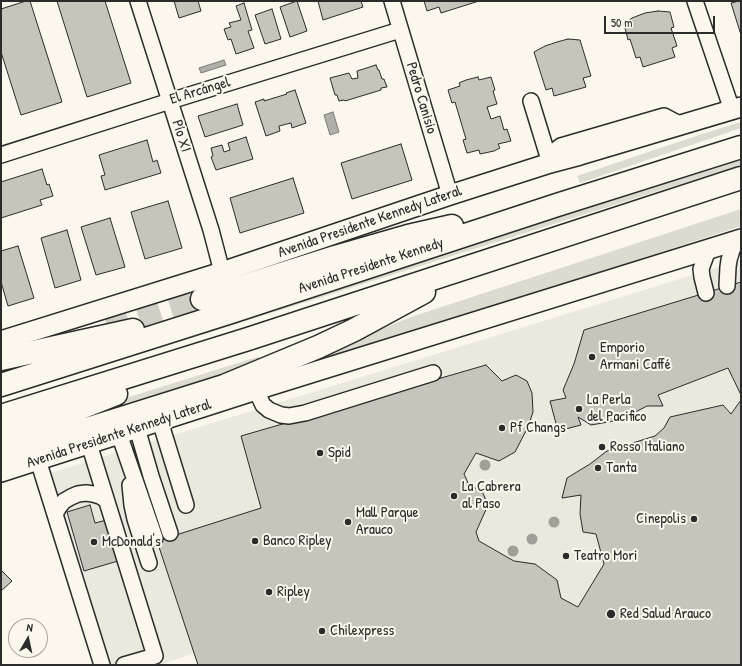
<!DOCTYPE html>
<html>
<head>
<meta charset="utf-8">
<style>
	body { margin:0 }
	#map { position:relative; width:742px; height:666px; overflow:hidden; background:#fbf7ec; font-family:"Patrick Hand",sans-serif }
	canvas { display:block }
	.frame { position:absolute; inset:0; border:2px solid #2b2b2b; pointer-events:none }
	.north { position:absolute; left:8px; top:618px; width:40px; height:40px; box-sizing:border-box; background:#fbf7ec; border:1px solid #a8a59f; border-radius:50%; rotate:9deg; font-size:11px; font-weight:700; line-height:16px; text-align:center; color:#2b2b2b }
	.north::after { content:''; display:block; margin:auto; width:14px; height:18px; background:#2b2b2b; clip-path:polygon(50% 0,100% 100%,50% 72%,0 100%) }
	.scale { position:absolute; left:604px; top:16px; width:111px; height:18px; box-sizing:border-box; border:2px solid #2b2b2b; border-top:0; padding-left:5px; font-size:12px; line-height:14px; white-space:nowrap; color:#2b2b2b; -webkit-text-stroke:3px #fbf7ec; paint-order:stroke }
</style>
</head>
<body>
<div id="map">
<canvas width="742" height="666"></canvas>
<div class="frame"></div>
<div class="north">N</div>
<div class="scale">50 m</div>
</div>
<script>
const c = document.querySelector('canvas').getContext('2d');
c.lineJoin = 'round';
function fill(path, color) {
  c.fillStyle = color;
  c.fill(path, 'evenodd');
}
function poly(rows) {
  const path = new Path2D();
  for (const r of rows) {
    path.moveTo(r[0], r[1]);
    for (let i = 2; i < r.length; i += 2) path.lineTo(r[i], r[i + 1]);
  }
  return path;
}
function stroke(path, color, width, dash) {
  c.strokeStyle = color;
  c.lineWidth = width;
  c.lineCap = dash ? 'butt' : 'round';
  c.setLineDash(dash || []);
  c.stroke(path);
}
function write(font, color, halo, rows, align = 'center') {
  c.font = font + ' "Patrick Hand",sans-serif';
  c.lineWidth = 4;
  c.setLineDash([]);
  c.textBaseline = 'middle';
  c.strokeStyle = halo;
  c.fillStyle = color;
  for (const [text, x, y, turn = 0] of rows) {
    c.save();
    c.translate(x, y);
    c.rotate((+turn || 0) * Math.PI / 180);
    c.textAlign = isNaN(turn) ? turn : align;
    if (halo) c.strokeText(text, 0, 0);
    c.fillText(text, 0, 0);
    c.restore();
  }
}
const built = poly([
	[741,260,741,665,198,665,194,653,160,665,92,665,34,478]
]);
const green = poly([
	[741,122,741,128,580,183,577,176,702,134],
	[741,158,741,165,1,398,1,391],
	[741,209,741,226,349,354,232,390,411,317],
	[257,357,260,358,261,361,221,380,33,436,94,408]
]);
const water = poly([
	[224,60,226,65,201,73,199,68,224,60],
	[333,112,339,132,330,135,324,115,333,112]
]);
const building = poly([
	[26,1,30,1,62,102,21,115,1,52,1,9,26,1],
	[57,1,105,1,131,83,87,97,57,1],
	[174,1,198,1,201,11,179,18,174,1],
	[297,1,307,31,290,37,280,7,297,1],
	[318,1,361,1,363,7,323,20,318,1],
	[424,1,479,1,441,13,439,7,427,11,424,1],
	[739,1,741,1,741,35,731,3,739,1],
	[244,3,252,30,248,31,254,48,236,54,231,39,228,40,224,29,231,27,229,23,241,20,236,6,244,3],
	[272,9,281,39,265,44,255,15,272,9],
	[658,11,670,12,674,27,671,28,677,46,672,48,675,57,643,67,640,57,636,58,630,39,628,40,624,24,632,18,645,13,658,11],
	[568,39,580,40,591,76,583,78,586,87,554,96,552,88,546,90,534,52,545,46,557,42,568,39],
	[376,65,378,70,379,70,382,79,384,79,387,87,381,88,381,90,345,101,344,100,339,101,337,95,335,95,330,78,349,73,352,79,358,78,357,71,376,65],
	[478,77,479,80,491,77,495,90,493,91,497,104,487,107,491,119,500,116,504,130,507,129,511,141,498,144,500,148,494,151,480,154,479,150,467,153,463,140,466,139,455,102,452,103,448,90,460,86,459,83,466,80,478,77],
	[295,90,306,123,292,128,291,123,279,126,280,131,266,136,255,102,264,99,264,101,287,94,286,93,295,90],
	[237,104,243,125,205,137,198,116,237,104],
	[246,137,253,159,216,170,211,157,213,156,211,148,222,145,224,152,230,150,228,143,246,137],
	[147,140,153,162,157,160,161,173,105,190,101,176,105,175,99,155,147,140],
	[401,144,412,180,352,199,341,163,401,144],
	[42,169,47,185,49,184,53,196,40,200,42,205,1,218,1,182,42,169],
	[293,178,304,213,240,233,230,198,293,178],
	[168,201,182,248,145,259,131,212,168,201],
	[110,218,125,267,96,275,81,227,110,218],
	[67,230,81,280,55,288,41,238,67,230],
	[18,246,34,298,8,306,1,282,1,251,18,246],
	[741,282,741,395,728,368,658,395,663,406,647,406,620,420,591,425,578,417,581,425,558,431,550,401,566,398,563,390,574,364,584,330,741,282],
	[486,365,502,381,516,375,527,381,532,393,533,412,528,427,515,452,499,461,476,453,464,474,469,485,482,491,488,505,476,532,479,541,514,561,535,564,557,580,561,598,578,607,604,564,596,534,583,532,580,514,581,495,562,498,567,478,590,464,607,451,655,436,664,428,670,417,723,405,731,414,741,400,741,665,198,665,157,541,261,508,241,436,486,365],
	[90,505,95,523,107,520,118,561,84,571,67,512,90,505],
	[1,570,12,581,1,591,1,570]
]);
const highwayTunnel = poly([
	[108,329,202,299]
]);
const minor = poly([
	[138,1,211,230,222,272],
	[392,1,450,195],
	[695,1,732,110],
	[531,101,550,163],
	[1,155,170,101,400,30],
	[548,156,561,146,664,116,681,125],
	[727,286,728,267,729,260,732,250,736,241],
	[706,293,702,277,701,269,708,250],
	[256,390,263,405,269,410,281,415,289,416,305,413,433,373],
	[160,421,186,505],
	[137,428,151,476,170,533],
	[119,434,155,538],
	[89,444,155,656,124,665],
	[38,460,102,665],
	[130,485,132,505,135,519,149,563],
	[55,514,59,507,64,501,71,497,78,494,86,493,93,494,100,496,106,500]
]);
const major = poly([
	[1,341,222,272,450,195,550,163,580,155,741,107],
	[1,472,256,390,741,239]
]);
const highway = poly([
	[202,299,335,257,408,236,452,226],
	[1,359,133,330],
	[1,385,231,312,557,205,741,147],
	[1,416,248,339,741,178],
	[1,434,45,422,116,394],
	[1,456,224,386,318,347,354,330,424,292]
]);
const trees = [
	[485,465],
	[554,522],
	[532,539],
	[513,551]
];
const markers = [
	[592,357,4,"#2b2b2b"],
	[579,409,4,"#2b2b2b"],
	[502,428,4,"#2b2b2b"],
	[602,447,4,"#2b2b2b"],
	[320,453,4,"#2b2b2b"],
	[598,468,4,"#2b2b2b"],
	[454,496,4,"#2b2b2b"],
	[694,519,4,"#2b2b2b"],
	[348,522,4,"#2b2b2b"],
	[255,541,4,"#2b2b2b"],
	[94,542,4,"#2b2b2b"],
	[566,556,4,"#2b2b2b"],
	[269,592,4,"#2b2b2b"],
	[611,614,5,"#2b2b2b"],
	[322,631,4,"#2b2b2b"]
];
const streetNames = [
	["El Arcángel",200,91,-17],
	["Pedro Canisio",421,98,73],
	["Pío XI",181,136,72],
	["Avenida Presidente Kennedy Lateral",370,222,-19],
	["Avenida Presidente Kennedy",371,266,-18],
	["Avenida Presidente Kennedy Lateral",119,434,-18]
];
const poiNames = [
	["Emporio",600,348],
	["Armani Caffé",600,365],
	["La Perla",587,400],
	["del Pacifico",587,417],
	["Pf Changs",510,428],
	["Rosso Italiano",610,447],
	["Spid",328,453],
	["Tanta",606,468],
	["La Cabrera",462,487],
	["al Paso",462,504],
	["Mall Parque",356,513],
	["Arauco",356,530],
	["Cinepolis",686,519,"right"],
	["Banco Ripley",263,541],
	["McDonald's",102,542],
	["Teatro Mori",574,556],
	["Ripley",277,592],
	["Red Salud Arauco",620,614],
	["Chilexpress",330,631]
];
fill(built, '#ebe8de');
fill(green, '#dddad0');
fill(water, '#b1afa7');
stroke(water, '#7b7a75', 1);
fill(building, '#c7c4bc');
stroke(building, '#2b2b2b', 1);
stroke(highwayTunnel, '#d1cec5', 22, [22, 11]);
stroke(minor, '#2b2b2b', 18);
stroke(major, '#2b2b2b', 22);
stroke(highway, '#2b2b2b', 25);
stroke(minor, '#fbf7ec', 15);
stroke(major, '#fbf7ec', 19);
stroke(highway, '#fbf7ec', 22);
c.fillStyle = '#a19f98';
for (const [x, y] of trees) {
  c.beginPath();
  c.arc(x, y, 5.5, 0, 2 * Math.PI);
  c.fill();
}
for (const [x, y, r, color] of markers) {
  const dot = new Path2D();
  dot.arc(x, y, r, 0, 2 * Math.PI);
  c.fillStyle = color;
  c.fill(dot);
  stroke(dot, '#fbf7ec', 1.5);
}
write('15px', '#2b2b2b', '#fbf7ec', streetNames);
write('15px', '#2b2b2b', '#fbf7ec', poiNames, 'left');
</script>
</body>
</html>
